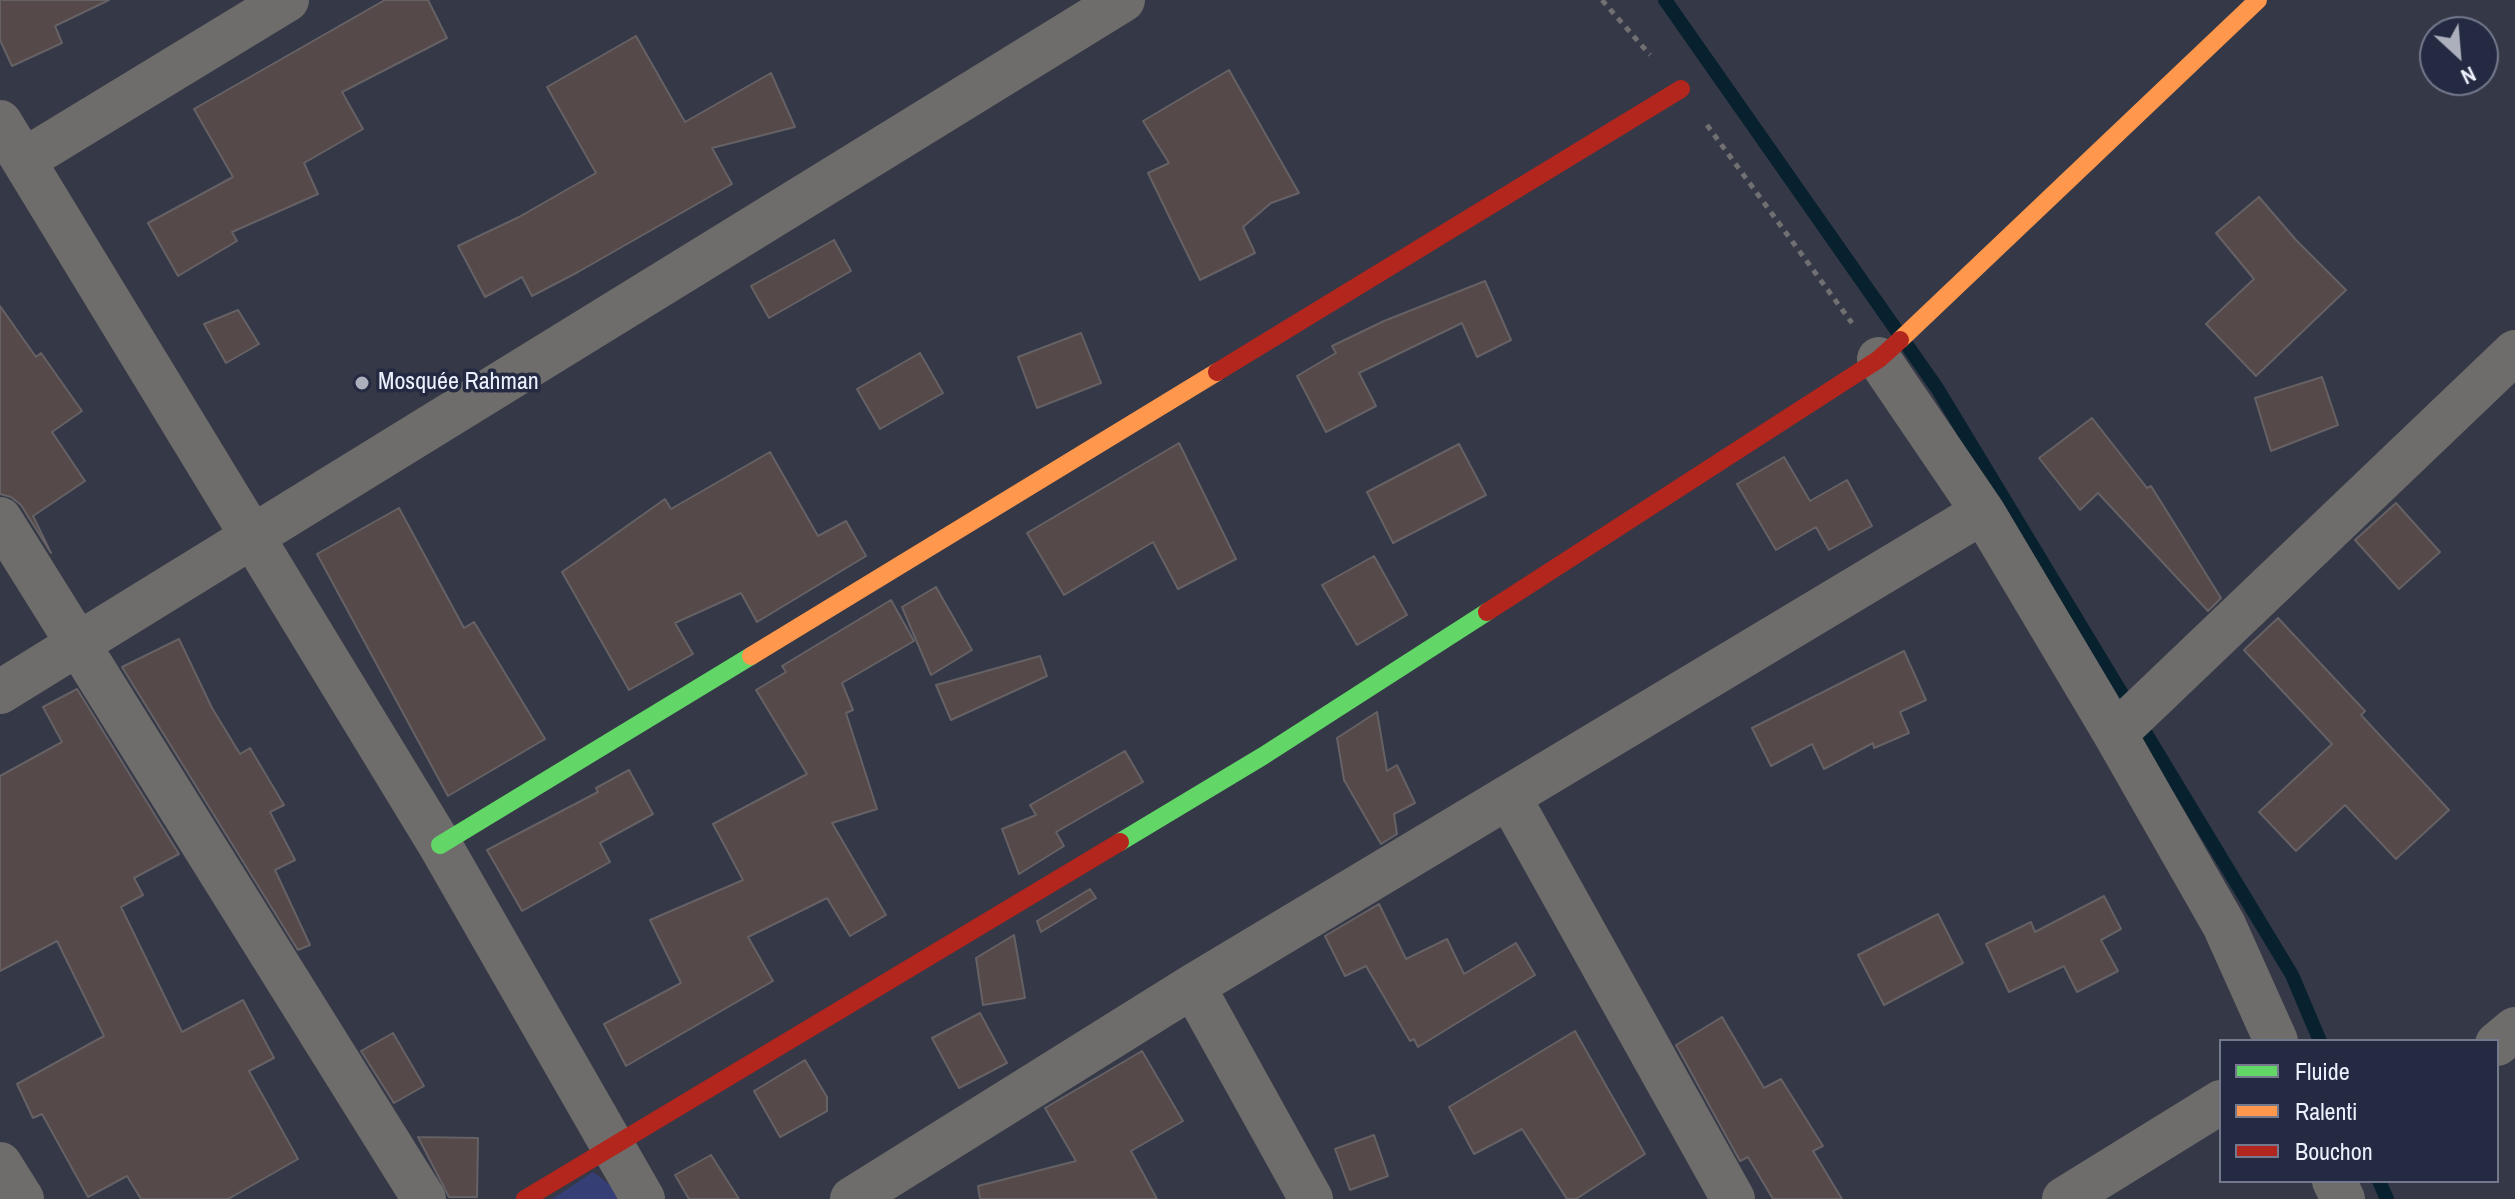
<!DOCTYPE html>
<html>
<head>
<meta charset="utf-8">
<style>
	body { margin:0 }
	#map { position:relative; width:2515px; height:1199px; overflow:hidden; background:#353846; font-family:"Archivo Narrow",sans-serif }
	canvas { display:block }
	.legend { position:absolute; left:2219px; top:1039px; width:280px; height:144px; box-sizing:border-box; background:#242a42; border:2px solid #74798d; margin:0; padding:10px 14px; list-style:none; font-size:24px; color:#ecf0fd }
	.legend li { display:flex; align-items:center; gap:16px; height:40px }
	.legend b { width:40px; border:2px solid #74798d }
	.north { position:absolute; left:2419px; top:16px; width:80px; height:80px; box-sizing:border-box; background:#242a42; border:2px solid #74798d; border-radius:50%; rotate:154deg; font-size:22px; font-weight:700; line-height:32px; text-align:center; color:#ecf0fd }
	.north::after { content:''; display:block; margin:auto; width:28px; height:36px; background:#acb0bd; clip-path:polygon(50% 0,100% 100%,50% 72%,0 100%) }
</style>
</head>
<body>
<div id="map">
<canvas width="2515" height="1199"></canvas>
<ul class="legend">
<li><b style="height:10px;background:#63d668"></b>Fluide</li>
<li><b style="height:10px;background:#ff974d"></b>Ralenti</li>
<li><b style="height:10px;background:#b3261e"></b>Bouchon</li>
</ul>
<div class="north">N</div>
</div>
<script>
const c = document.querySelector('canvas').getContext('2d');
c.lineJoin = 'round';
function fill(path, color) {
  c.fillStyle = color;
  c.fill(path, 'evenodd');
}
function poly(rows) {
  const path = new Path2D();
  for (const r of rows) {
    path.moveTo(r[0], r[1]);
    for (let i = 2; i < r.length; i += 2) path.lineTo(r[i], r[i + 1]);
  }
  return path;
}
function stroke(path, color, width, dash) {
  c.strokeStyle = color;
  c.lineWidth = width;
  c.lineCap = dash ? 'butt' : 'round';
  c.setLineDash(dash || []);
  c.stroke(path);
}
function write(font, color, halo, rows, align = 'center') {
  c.font = font + ' "Archivo Narrow",sans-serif';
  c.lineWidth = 7;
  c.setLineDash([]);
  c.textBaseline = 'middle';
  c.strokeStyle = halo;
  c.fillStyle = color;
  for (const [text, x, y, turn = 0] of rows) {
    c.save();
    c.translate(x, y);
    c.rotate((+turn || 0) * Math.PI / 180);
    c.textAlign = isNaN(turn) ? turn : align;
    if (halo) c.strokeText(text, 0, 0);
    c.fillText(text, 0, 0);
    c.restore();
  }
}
const green = poly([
	[593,1172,629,1199,552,1199]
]);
const stream = poly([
	[1665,0,1937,388,2292,975,2320,1041],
	[2379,1181,2387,1199]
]);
const building = poly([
	[0,0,109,0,55,26,62,43,12,66,0,40,0,0],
	[385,0,428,0,447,38,342,92,363,129,304,163,318,194,232,232,237,241,178,276,148,223,233,177,194,109,385,0],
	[636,36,685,122,771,73,795,127,712,148,732,184,578,272,532,296,522,277,485,297,458,246,519,217,596,173,547,87,636,36],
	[1229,70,1299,193,1271,203,1243,227,1255,253,1200,280,1148,173,1169,163,1143,121,1229,70],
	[2259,197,2296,240,2346,290,2256,376,2206,324,2254,279,2216,233,2259,197],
	[834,240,851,271,769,318,751,286,834,240],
	[1485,281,1511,340,1477,357,1462,323,1359,373,1376,406,1326,432,1297,376,1336,353,1332,346,1384,321,1485,281],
	[0,306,36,357,41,353,82,411,52,432,85,481,33,516,51,553,21,505,11,497,0,494,0,306],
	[238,310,259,344,226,363,204,324,238,310],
	[1081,333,1101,383,1037,408,1018,357,1081,333],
	[920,353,943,393,880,429,857,389,920,353],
	[2322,377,2338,425,2271,451,2255,398,2322,377],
	[2092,418,2147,488,2151,486,2221,598,2208,611,2098,493,2080,510,2039,458,2092,418],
	[1179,443,1236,559,1178,589,1153,542,1064,595,1027,533,1179,443],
	[1459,444,1486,495,1393,543,1367,492,1459,444],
	[770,452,818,536,846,521,866,556,757,622,741,593,675,623,693,654,629,690,562,572,665,499,671,509,770,452],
	[1784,457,1810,501,1847,480,1872,526,1829,550,1816,527,1776,550,1737,484,1784,457],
	[2396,503,2440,552,2399,589,2355,540,2396,503],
	[399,508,464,628,474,622,545,739,448,796,317,554,399,508],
	[1374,556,1407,615,1357,645,1322,585,1374,556],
	[936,587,972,650,931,675,902,607,936,587],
	[891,600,914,641,842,683,853,710,846,713,877,809,832,823,886,915,850,936,827,898,748,937,773,981,626,1066,604,1024,681,983,650,920,743,880,713,824,807,774,756,690,786,672,782,666,891,600],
	[2278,618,2365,711,2361,715,2449,810,2396,859,2345,805,2296,851,2259,812,2332,744,2244,650,2278,618],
	[179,639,212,708,240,754,250,748,284,805,270,812,295,860,275,870,310,945,298,950,122,667,179,639],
	[1904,651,1926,700,1900,712,1909,733,1874,748,1873,743,1824,769,1812,744,1771,766,1752,728,1904,651],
	[1040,656,1047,676,951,720,936,685,1040,656],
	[77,689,179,854,134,878,143,895,121,907,182,1032,243,1000,274,1058,249,1071,298,1159,228,1199,141,1199,127,1176,88,1197,42,1114,33,1118,17,1084,104,1036,57,941,0,971,0,776,62,742,43,707,77,689],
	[1377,712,1387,771,1397,765,1415,803,1394,814,1397,834,1381,844,1344,780,1337,738,1377,712],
	[1125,751,1143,782,1056,832,1064,846,1019,874,1002,829,1036,815,1030,805,1125,751],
	[629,770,653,814,600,843,610,862,522,911,487,850,598,792,596,788,629,770],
	[1090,889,1096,898,1041,932,1037,921,1090,889],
	[2104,896,2121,929,2101,940,2118,971,2077,992,2064,966,2009,992,1986,944,2031,922,2035,932,2104,896],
	[1379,904,1406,959,1447,939,1464,974,1516,943,1535,975,1418,1047,1414,1039,1410,1041,1366,966,1345,976,1325,936,1379,904],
	[1938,914,1963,963,1884,1005,1858,955,1938,914],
	[1014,935,1025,998,983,1005,976,958,1014,935],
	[980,1013,1007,1063,959,1088,932,1038,980,1013],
	[1722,1017,1764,1088,1781,1079,1823,1146,1813,1151,1842,1199,1773,1199,1748,1157,1740,1161,1676,1045,1722,1017],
	[1575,1031,1645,1154,1576,1199,1567,1199,1522,1129,1474,1154,1449,1107,1575,1031],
	[393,1033,424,1086,394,1103,361,1051,393,1033],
	[1142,1051,1183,1121,1131,1151,1157,1199,980,1199,978,1186,1076,1161,1045,1108,1142,1051],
	[805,1060,827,1097,827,1111,780,1137,754,1091,805,1060],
	[1374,1135,1388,1176,1350,1190,1335,1149,1374,1135],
	[418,1137,478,1138,477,1197,449,1197,418,1137],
	[711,1155,739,1199,689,1199,675,1175,711,1155]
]);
const path = poly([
	[1602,0,1650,55],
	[1707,125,1852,323]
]);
const street = poly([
	[0,122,440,845,643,1199],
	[24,160,287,0],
	[1879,359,1983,512,2115,734,2224,925,2276,1041],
	[0,519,424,1199],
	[0,692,1123,0],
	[2115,734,2515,352],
	[1510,799,1733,1199],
	[1193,986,1311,1199],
	[2497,1044,2515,1029],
	[0,1164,22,1199],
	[2334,1181,2343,1199],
	[852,1199,1193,986,1983,512],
	[2064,1199,2221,1102]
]);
const fast = poly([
	[1120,842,1263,756,1487,612],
	[440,845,751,656]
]);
const slow = poly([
	[1900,340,2258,0],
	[751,656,1217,372]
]);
const jam = poly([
	[1217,372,1681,89],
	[1487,612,1879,359,1900,340],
	[525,1199,1120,842]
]);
const markers = [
	[362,383,8,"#acb0bd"]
];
const poiNames = [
	["Mosquée Rahman",378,383]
];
fill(green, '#363e76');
stroke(stream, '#08212f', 14);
fill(building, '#55494a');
stroke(building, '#656165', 2);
stroke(path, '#706f72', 5, [6, 6]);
stroke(street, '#6f6d6b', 44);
stroke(fast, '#63d668', 18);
stroke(slow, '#ff974d', 18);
stroke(jam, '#b3261e', 18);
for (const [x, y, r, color] of markers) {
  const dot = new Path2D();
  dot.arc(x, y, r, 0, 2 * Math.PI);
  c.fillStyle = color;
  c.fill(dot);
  stroke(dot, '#242a42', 3);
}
write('24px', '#ecf0fd', '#242a42', poiNames, 'left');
</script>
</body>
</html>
